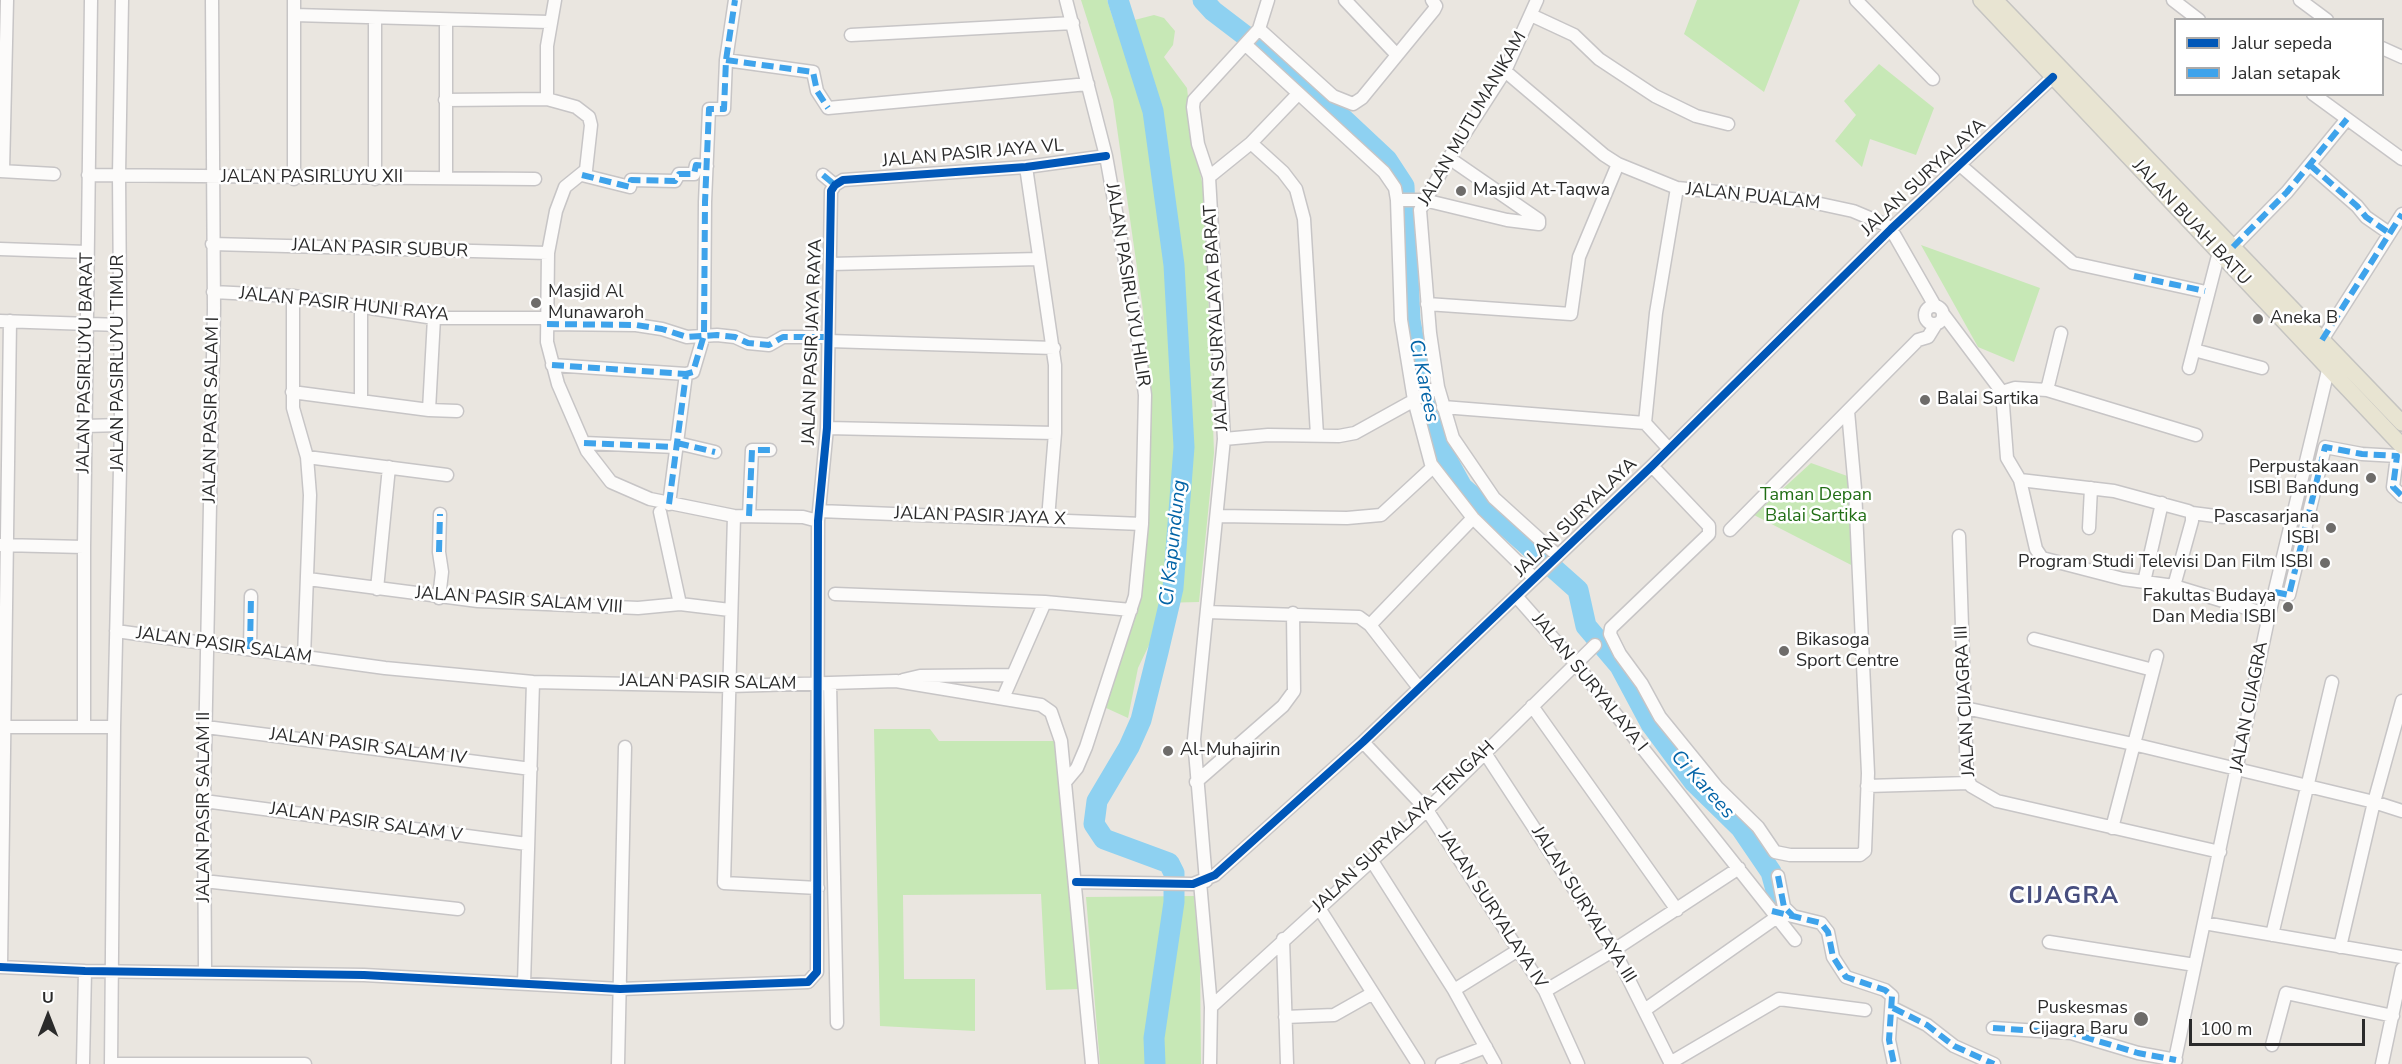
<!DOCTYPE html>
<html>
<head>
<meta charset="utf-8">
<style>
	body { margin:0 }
	#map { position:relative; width:2402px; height:1064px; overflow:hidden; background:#eae6e0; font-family:"Nunito Sans",sans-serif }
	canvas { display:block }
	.legend { position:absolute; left:2174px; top:18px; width:210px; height:78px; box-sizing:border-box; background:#fff; border:2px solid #aaa; margin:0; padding:8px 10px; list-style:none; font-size:18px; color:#2b2b2b }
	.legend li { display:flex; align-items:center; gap:12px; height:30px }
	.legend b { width:30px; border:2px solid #aaa }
	.north { position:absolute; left:18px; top:986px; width:60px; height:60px; -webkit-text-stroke:4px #fff; paint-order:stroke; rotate:0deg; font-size:16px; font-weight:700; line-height:24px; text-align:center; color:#2b2b2b }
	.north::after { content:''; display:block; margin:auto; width:21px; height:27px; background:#2b2b2b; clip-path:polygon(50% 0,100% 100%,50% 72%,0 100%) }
	.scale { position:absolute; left:2189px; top:1019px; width:176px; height:27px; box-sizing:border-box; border:3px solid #2b2b2b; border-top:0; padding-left:8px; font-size:18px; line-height:21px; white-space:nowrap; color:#2b2b2b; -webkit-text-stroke:4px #fff; paint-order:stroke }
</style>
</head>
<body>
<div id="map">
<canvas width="2402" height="1064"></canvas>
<ul class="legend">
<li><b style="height:8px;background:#0057b8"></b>Jalur sepeda</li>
<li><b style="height:8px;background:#3ea3eb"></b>Jalan setapak</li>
</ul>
<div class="north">U</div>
<div class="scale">100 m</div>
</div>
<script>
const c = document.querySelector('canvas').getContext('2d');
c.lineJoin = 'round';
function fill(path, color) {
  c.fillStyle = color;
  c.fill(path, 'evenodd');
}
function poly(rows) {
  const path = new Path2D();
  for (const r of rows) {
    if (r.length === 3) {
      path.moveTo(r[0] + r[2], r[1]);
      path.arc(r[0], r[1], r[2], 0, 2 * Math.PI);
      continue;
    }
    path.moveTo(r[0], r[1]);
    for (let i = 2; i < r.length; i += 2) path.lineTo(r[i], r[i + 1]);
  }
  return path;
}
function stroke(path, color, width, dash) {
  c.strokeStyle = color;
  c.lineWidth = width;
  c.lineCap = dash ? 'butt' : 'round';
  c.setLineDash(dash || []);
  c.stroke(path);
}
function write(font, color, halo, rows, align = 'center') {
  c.font = font + ' "Nunito Sans",sans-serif';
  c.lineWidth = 5;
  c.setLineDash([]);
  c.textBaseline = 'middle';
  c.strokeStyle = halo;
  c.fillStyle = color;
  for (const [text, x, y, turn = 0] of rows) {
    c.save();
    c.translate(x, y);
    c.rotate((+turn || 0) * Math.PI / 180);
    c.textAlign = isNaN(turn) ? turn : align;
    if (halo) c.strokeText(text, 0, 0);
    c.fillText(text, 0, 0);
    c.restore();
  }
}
const green = poly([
	[1081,0,1107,0,1115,25,1154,15,1164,18,1175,31,1173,45,1164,57,1187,88,1192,132,1205,197,1214,453,1199,602,1160,603,1150,643,1138,668,1128,718,1104,707,1138,603,1148,377,1143,310,1113,100],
	[1697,0,1800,0,1764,92,1684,34],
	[1879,64,1934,108,1916,155,1870,139,1862,167,1835,141,1856,115,1844,101],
	[1921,245,2040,288,2014,362,1978,347],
	[1811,463,1850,477,1857,568,1754,515],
	[874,729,930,729,939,741,1055,741,1079,989,1046,990,1041,894,903,895,904,979,975,979,975,1031,880,1026],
	[1194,896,1200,961,1201,1064,1100,1064,1086,897]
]);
const river = poly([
	[1118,0,1153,111,1174,265,1184,447,1173,588,1158,652,1141,720,1129,747,1097,801,1094,824,1104,839,1169,863,1174,873,1174,902,1154,1038,1155,1064],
	[1203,0,1213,11,1293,72,1387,160,1404,186,1410,320,1426,412,1446,458,1462,487,1578,590,1586,626,1620,666,1651,724,1694,782,1741,828,1771,872,1779,901]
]);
const minor = poly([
	[555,0,547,46,547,99,576,107,589,117,591,125,586,170,565,187,556,211,548,253,547,342,558,384,587,451,611,482,650,499,734,516,803,517,818,521],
	[1066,0,1106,156,1135,317,1145,395,1142,524,1135,596,1086,747,1077,768,1067,780],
	[1345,0,1397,55],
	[1537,0,1505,71,1449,158,1420,210,1430,333,1438,387,1453,438,1494,498,1558,556],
	[1856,0,1933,79],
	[2173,0,2199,20],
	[2300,0,2327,20],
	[294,15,549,22],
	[1531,15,1574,35,1599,59,1655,96,1696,116,1728,124],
	[446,20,446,178],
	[1259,29,1333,96,1353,104,1362,98,1434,10,1436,6,1432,0],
	[851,35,1073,23],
	[1246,45,1384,172,1395,188,1397,200,1401,320,1414,400,1431,464,1473,518,1534,578],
	[2382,48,2402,57],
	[726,60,813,72,817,91,828,108,1088,84],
	[1505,71,1604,155,1618,164,1677,188,1802,200,1853,211,1884,224,1891,229,1935,306],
	[2313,94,2402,159],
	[445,100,547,99],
	[1251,143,1283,172,1296,189,1304,219,1317,435],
	[1960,165,2073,263,2206,292],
	[2310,165,2357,206,2366,217,2389,233],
	[1026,167,1055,365,1055,433,1048,519],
	[0,171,54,174],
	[3,171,7,0],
	[88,175,535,179],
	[582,175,630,187,631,180,675,181,679,174,694,174,696,165,707,166],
	[823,175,835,185],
	[1209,177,1251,143,1298,94],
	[294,179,294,0],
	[375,179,375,18],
	[1397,200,1424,200,1507,220,1539,224,1539,220,1449,158],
	[212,244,548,253],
	[2233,247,2287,192,2347,119],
	[0,249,87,252],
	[830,264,1039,259],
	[213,292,293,296,434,318,546,318],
	[293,296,293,408,307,457,310,495,304,657],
	[1427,304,1571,314,1579,257,1618,164],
	[1934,315,9],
	[1944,315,2002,392,2007,458,2020,480,2036,549,2042,558,2123,579,2174,586,2269,615],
	[0,321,120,325],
	[547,324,636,325,662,329,687,337,717,335,735,337,748,343,769,345,783,337,829,337],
	[2322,340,2402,214],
	[829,341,1054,348],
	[2194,350,2262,368],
	[552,365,686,374],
	[2189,368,2219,252],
	[2047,390,2061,333],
	[292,392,429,410,457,411],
	[2002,392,2015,388,2047,390,2196,435],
	[361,400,361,306],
	[1443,407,1645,423],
	[429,410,434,318],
	[85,426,121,425],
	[827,428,1055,433],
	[1224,439,1268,435,1339,436,1355,433,1438,387],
	[584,443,676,447],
	[677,443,715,452],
	[1669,449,1645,423,1656,313,1677,188],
	[307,457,447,475],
	[1652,466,1709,526,1709,534,1611,628,1610,634,1620,654,1642,684,1660,717,1717,787,1758,827,1775,852,1790,855,1860,855,1865,851,1868,773,1855,489,1848,411],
	[2020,480,2114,491,2188,511,2192,513,2192,521,2174,586],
	[669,504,686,374,693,372,704,335,705,202,709,109,724,109,726,60,735,0],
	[819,511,1142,524],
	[660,512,680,604],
	[2192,513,2223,517],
	[734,516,724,883,818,888],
	[749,516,752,450,770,450],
	[1218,516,1347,518,1381,515,1433,467],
	[2089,528,2091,488],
	[1730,530,1918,340,1928,337,1936,324],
	[1959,536,1967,777,1971,786,1997,801,2220,852],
	[1,545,84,547],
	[308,579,478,601,638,608,680,604,730,610],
	[2144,582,2162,503],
	[377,589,389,467],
	[2275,592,2289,595,2325,447,2362,454,2397,456,2393,487,2402,496],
	[835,594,1045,602,1131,610],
	[1516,596,1575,663,1795,940],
	[439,598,442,572,439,552,440,514],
	[1207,612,1359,617,1370,625,1419,688],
	[1370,625,1473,518],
	[116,631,385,668,533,682,730,686,896,681,1041,705,1051,712,1061,741,1092,1064],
	[2034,639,2153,670],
	[250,649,251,596],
	[903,680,920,676,1011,675],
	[830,683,837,1023],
	[1003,698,1045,602],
	[1532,706,1677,910],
	[1965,708,2133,744,2374,802,2402,811],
	[0,727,114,727],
	[84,727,84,547,91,0],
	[206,727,531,769],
	[1363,742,1427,810,1545,991,1578,1064],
	[1485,753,1614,950,1671,1064],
	[1196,782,1283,706,1294,691,1293,613],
	[1867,786,1969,783],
	[204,801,527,844],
	[2112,828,2157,656],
	[1372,861,1454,990,1495,1064],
	[1778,876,1784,907,1792,915],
	[204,881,458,909],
	[1206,881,1194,739,1224,439,1209,177,1198,144,1193,107,1194,100,1259,29,1268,0],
	[1076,882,1193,884,1215,875,1363,742,1652,466,1891,229,2053,77],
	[1200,882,1211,1007,1210,1064],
	[1319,908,1418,1064],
	[1772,911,1821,923,1828,932,1833,957,1846,977,1885,990,1892,996,1889,1040,1894,1064],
	[2204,923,2402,957],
	[2272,935,2332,682],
	[1283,939,1287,1064],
	[2049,942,2195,965],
	[2340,947,2374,802,2402,701],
	[0,967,85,971,364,975,620,989,808,982,817,972,818,521,827,428,831,191,835,185,843,180,1026,167,1106,156],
	[1,967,10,321],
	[205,971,204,801,214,308,212,0],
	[524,984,533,682],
	[1454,990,1520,949],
	[1545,991,1614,950,1739,868],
	[1211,1007,1427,810,1595,645],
	[1893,1008,1927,1025,1954,1046,1994,1064],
	[1646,1009,1777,917],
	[1285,1017,1334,1015,1373,993],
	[1993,1028,2071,1033,2138,1053,2176,1060],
	[2272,1045,2286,993,2393,1016],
	[1670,1063,1779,999,1865,1010],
	[83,1064,85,971],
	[111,1064,114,727,121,425,119,175,122,0],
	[111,1064,305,1064],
	[618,1064,625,747],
	[1442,1064,1486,1047],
	[2174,1064,2269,615,2330,362],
	[2382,1064,2402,969]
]);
const major = poly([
	[1981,0,2402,446],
	[1995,0,2402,423]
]);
const quiet = poly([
	[726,60,813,72,817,91,828,108],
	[2310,165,2357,206,2366,217,2389,233],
	[582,175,630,187,631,180,675,181,679,174,694,174,696,165,707,166],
	[823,175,835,185],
	[2233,247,2287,192,2347,119],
	[2134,276,2205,291],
	[547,324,636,325,662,329,687,337,717,335,735,337,748,343,769,345,783,337,829,337],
	[2322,340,2402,214],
	[552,365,686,374],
	[584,443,676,447],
	[677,443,715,452],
	[669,504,686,374,693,372,704,335,705,202,709,109,724,109,726,60,735,0],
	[749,516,752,450,770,450],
	[439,552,440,514],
	[2275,592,2289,595,2325,447,2362,454,2397,456,2393,487,2402,496],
	[250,649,251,596],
	[1778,876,1784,907,1792,915],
	[1772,911,1821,923,1828,932,1833,957,1846,977,1885,990,1892,996,1889,1040,1894,1064],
	[1893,1008,1927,1025,1954,1046,1994,1064],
	[1993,1028,2071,1033,2138,1053,2176,1060]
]);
const cycleway = poly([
	[1076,882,1193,884,1215,875,1363,742,1652,466,1891,229,2053,77],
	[0,967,85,971,364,975,620,989,808,982,817,972,818,521,827,428,831,191,835,185,843,180,1026,167,1106,156]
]);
const markers = [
	[1461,191,6,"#6e6c6a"],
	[536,303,6,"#6e6c6a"],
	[2258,319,6,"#6e6c6a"],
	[1925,400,6,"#6e6c6a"],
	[2371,478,6,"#6e6c6a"],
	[2331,528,6,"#6e6c6a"],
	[2325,563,6,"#6e6c6a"],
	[2288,607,6,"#6e6c6a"],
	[1784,651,6,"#6e6c6a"],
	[1168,751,6,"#6e6c6a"],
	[2141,1019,8,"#6e6c6a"]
];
const streetNames = [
	["JALAN MUTUMANIKAM",1473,119,-60],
	["JALAN PASIR JAYA VL",973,154,-5],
	["JALAN PASIRLUYU XII",312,178],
	["JALAN SURYALAYA",1924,178,-43],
	["JALAN PUALAM",1753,197,6],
	["JALAN BUAH BATU",2191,223,47],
	["JALAN PASIR SUBUR",380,249,2],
	["JALAN PASIRLUYU HILIR",1127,285,81],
	["JALAN PASIR HUNI RAYA",344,305,6],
	["JALAN SURYALAYA BARAT",1217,318,-93],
	["JALAN PASIR JAYA RAYA",813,342,-88],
	["JALAN PASIRLUYU BARAT",86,363,-89],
	["JALAN PASIRLUYU TIMUR",119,363,-90],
	["JALAN PASIR SALAM I",212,410,-89],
	["JALAN PASIR JAYA X",980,517,2],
	["JALAN SURYALAYA",1576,518,-44],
	["JALAN PASIR SALAM VIII",519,601,4],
	["JALAN PASIR SALAM",224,646,8],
	["JALAN PASIR SALAM",708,683,1],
	["JALAN SURYALAYA I",1589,683,51],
	["JALAN CIJAGRA III",1966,701,-93],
	["JALAN CIJAGRA",2250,707,-79],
	["JALAN PASIR SALAM IV",368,747,7],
	["JALAN PASIR SALAM II",205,807,-90],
	["JALAN PASIR SALAM V",366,823,8],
	["JALAN SURYALAYA TENGAH",1404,827,-43],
	["JALAN SURYALAYA III",1583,905,58],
	["JALAN SURYALAYA IV",1492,910,57]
];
const poiNames = [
	["Masjid At-Taqwa",1473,191],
	["Masjid Al",548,293],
	["Munawaroh",548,314],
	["Aneka B",2270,319],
	["Balai Sartika",1937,400],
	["Perpustakaan",2359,468,"right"],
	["ISBI Bandung",2359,489,"right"],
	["Pascasarjana",2319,518,"right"],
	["ISBI",2319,539,"right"],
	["Program Studi Televisi Dan Film ISBI",2313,563,"right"],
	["Fakultas Budaya",2276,597,"right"],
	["Dan Media ISBI",2276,618,"right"],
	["Bikasoga",1796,641],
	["Sport Centre",1796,662],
	["Al-Muhajirin",1180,751],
	["Puskesmas",2128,1009,"right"],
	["Cijagra Baru",2128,1030,"right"]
];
const parkNames = [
	["Taman Depan",1816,496],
	["Balai Sartika",1816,517]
];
const waterNames = [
	["Ci Karees",1423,381,78],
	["Ci Kapundung",1174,543,-84],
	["Ci Karees",1702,785,48]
];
const districtNames = [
	["CIJAGRA",2064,897]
];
fill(green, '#c7e8b6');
stroke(river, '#8ed1f1', 21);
stroke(minor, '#c7c5c6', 15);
stroke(major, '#c5c4c1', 18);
stroke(minor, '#fcfbfa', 12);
stroke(major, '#e8e4d2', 15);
stroke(quiet, '#3ea3eb', 6, [12, 6]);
stroke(cycleway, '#0057b8', 8);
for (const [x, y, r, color] of markers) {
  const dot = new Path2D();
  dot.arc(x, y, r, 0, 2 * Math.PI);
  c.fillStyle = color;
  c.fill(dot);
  stroke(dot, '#fff', 2);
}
write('18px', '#2b2b2b', '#fff', streetNames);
write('18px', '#2b2b2b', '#fff', poiNames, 'left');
write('18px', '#216e15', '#fff', parkNames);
write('italic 20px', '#0364a7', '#fff', waterNames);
c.letterSpacing = '1.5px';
write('bold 24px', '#474e7f', '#fff', districtNames);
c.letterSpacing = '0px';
</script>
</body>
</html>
